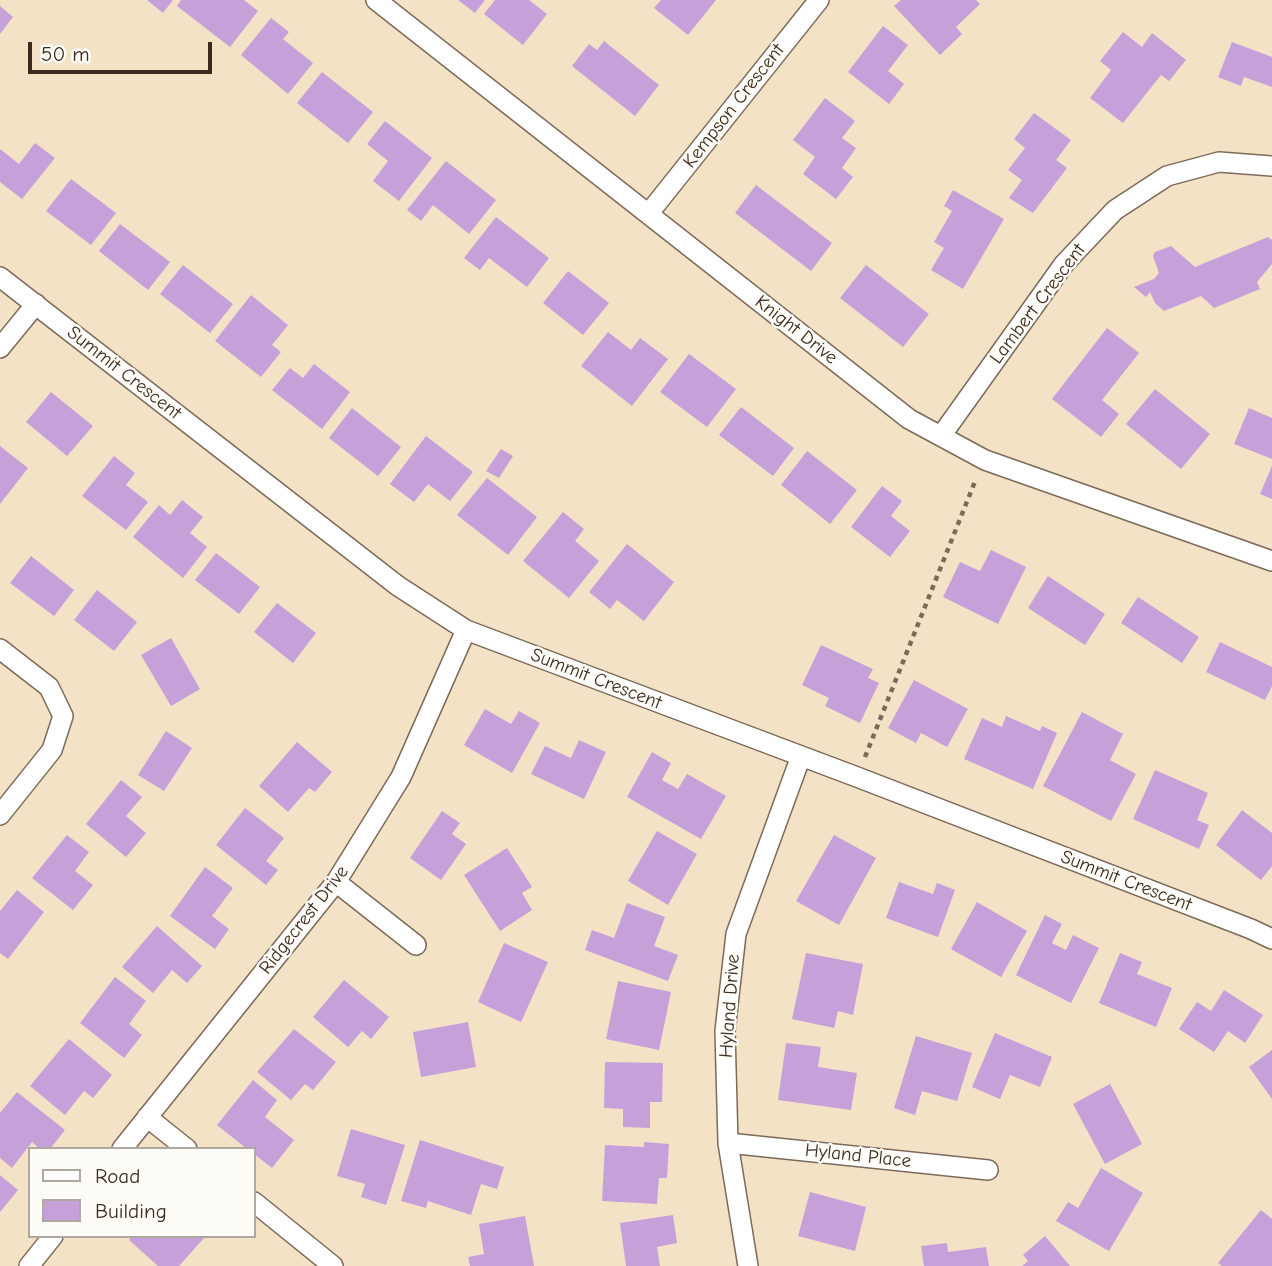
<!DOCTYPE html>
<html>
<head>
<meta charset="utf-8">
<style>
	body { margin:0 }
	#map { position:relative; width:1272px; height:1266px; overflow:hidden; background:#f4e2c7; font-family:"Comic Neue",sans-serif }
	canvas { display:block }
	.legend { position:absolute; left:28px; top:1147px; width:228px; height:91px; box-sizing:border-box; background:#fdfcf7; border:2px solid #afa8a0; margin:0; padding:9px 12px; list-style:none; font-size:21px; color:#3b2a1e }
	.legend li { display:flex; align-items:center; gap:14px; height:35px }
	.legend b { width:35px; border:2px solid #afa8a0 }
	.scale { position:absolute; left:28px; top:42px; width:184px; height:32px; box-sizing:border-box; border:4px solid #3b2a1e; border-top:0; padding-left:9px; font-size:21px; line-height:24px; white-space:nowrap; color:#3b2a1e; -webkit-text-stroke:5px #fdfcf7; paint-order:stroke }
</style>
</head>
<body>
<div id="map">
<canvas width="1272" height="1266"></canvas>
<ul class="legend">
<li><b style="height:9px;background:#fff"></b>Road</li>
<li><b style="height:19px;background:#c6a0d8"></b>Building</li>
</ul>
<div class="scale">50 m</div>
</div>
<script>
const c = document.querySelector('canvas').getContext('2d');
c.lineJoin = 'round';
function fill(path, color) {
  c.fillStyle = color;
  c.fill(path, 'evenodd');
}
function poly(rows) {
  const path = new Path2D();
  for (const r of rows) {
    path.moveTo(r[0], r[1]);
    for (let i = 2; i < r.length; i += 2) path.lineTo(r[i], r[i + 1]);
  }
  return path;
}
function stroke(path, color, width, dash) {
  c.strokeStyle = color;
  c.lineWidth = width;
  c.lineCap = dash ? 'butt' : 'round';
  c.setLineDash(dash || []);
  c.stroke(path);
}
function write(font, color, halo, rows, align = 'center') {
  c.font = font + ' "Comic Neue",sans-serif';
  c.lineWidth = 5;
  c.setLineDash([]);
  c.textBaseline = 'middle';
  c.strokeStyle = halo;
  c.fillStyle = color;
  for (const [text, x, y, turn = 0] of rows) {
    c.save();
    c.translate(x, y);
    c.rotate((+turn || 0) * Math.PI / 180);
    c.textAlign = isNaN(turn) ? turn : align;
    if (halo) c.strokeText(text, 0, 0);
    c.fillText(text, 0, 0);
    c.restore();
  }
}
const building = poly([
	[147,0,173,0,163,13],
	[181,0,244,0,258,11,230,47,177,6],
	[458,0,485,0,475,13],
	[495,0,529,0,547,14,523,45,484,14],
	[661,0,716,0,688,35,654,8],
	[901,0,976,0,980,4,956,27,962,34,940,55,894,6],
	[0,6,13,17,0,34],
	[271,18,289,32,283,39,313,63,288,94,241,55],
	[883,26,908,45,888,71,904,84,889,104,848,72],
	[1123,32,1142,47,1152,33,1186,60,1169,81,1161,75,1123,123,1090,98,1111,70,1100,61],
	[604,41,659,85,635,116,572,66,589,44,597,50],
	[1232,42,1272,57,1272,87,1244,77,1241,86,1218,77],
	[322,72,373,112,348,143,297,103],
	[825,98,855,121,842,138,856,148,842,168,853,177,836,199,803,174,815,157,793,140],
	[1034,113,1071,140,1056,160,1067,168,1033,213,1009,198,1022,180,1008,170,1025,148,1014,139],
	[385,121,432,158,399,201,373,181,388,161,367,144],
	[35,143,55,158,22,199,0,182,0,149,19,164],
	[446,161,496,200,469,234,433,205,421,221,407,210],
	[71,179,116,213,91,245,46,211],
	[756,185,832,243,811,271,735,213],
	[953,190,1004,219,963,289,931,270,944,248,934,242,952,211,944,206],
	[496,217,549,258,527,287,489,258,480,270,464,258],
	[120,224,170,262,148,290,99,251],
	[1268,237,1272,240,1272,264,1257,282,1260,289,1214,308,1201,296,1164,311,1155,303,1150,292,1146,297,1134,287,1154,279,1159,273,1153,256,1155,252,1171,246,1195,267],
	[183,265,233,304,210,333,160,294],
	[866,265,929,314,903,347,840,298],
	[568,271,609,303,583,335,543,303],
	[251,295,288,325,272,345,281,352,261,377,215,341],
	[1107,328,1139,353,1102,400,1119,414,1101,437,1052,399],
	[608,332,631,350,640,338,668,359,632,406,581,366],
	[689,354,736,389,707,427,660,392],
	[314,364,350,392,322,429,272,390,290,368,303,378],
	[1155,389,1210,434,1181,469,1126,424],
	[51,392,93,426,67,456,26,422],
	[741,407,794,448,773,476,719,435],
	[352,408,401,447,378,476,329,438],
	[1249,408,1272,418,1272,459,1234,444],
	[426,436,473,472,450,501,428,484,414,502,390,484],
	[0,446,28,468,0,504],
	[501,449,513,456,499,478,486,471],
	[807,451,857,490,830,524,781,485],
	[114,456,135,473,126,485,148,502,126,530,82,496],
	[1272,466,1272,499,1260,494],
	[487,478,537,517,508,555,457,515],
	[882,486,902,501,891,516,910,531,890,557,851,527],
	[182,500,203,517,190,533,207,547,183,578,133,537,159,505,170,515],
	[563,512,584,529,575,541,599,561,569,598,523,561],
	[627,544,674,582,644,621,617,600,610,609,589,592],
	[991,550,1026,567,998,624,943,597,960,562,980,571],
	[216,553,260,587,239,614,195,580],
	[31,556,74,590,54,616,10,583],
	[1048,576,1105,614,1085,645,1028,608],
	[97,590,137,622,114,651,74,620],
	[1138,597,1199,637,1182,663,1121,623],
	[277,603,316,633,293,663,254,632],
	[171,638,200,689,171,706,141,655],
	[1220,642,1272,667,1272,686,1265,700,1206,672],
	[821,645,873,669,868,678,879,683,860,723,825,706,829,698,802,685],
	[914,680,968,709,947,747,921,733,916,743,888,728],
	[485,709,511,724,519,711,540,723,512,773,464,745],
	[1082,712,1123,734,1110,760,1136,774,1111,821,1043,786],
	[1006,716,1040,731,1042,726,1057,733,1033,789,964,759,982,718,1002,727],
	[166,731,192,748,164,791,138,775],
	[579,740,606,752,584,799,531,774,545,746,571,758],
	[297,742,332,772,315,792,309,788,288,812,259,786],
	[652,752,671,763,662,780,678,789,687,774,726,796,701,839,627,797],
	[1155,770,1208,793,1197,820,1209,825,1199,849,1133,819],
	[121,780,142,797,126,816,146,833,126,857,86,824],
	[245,808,284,838,266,861,278,870,266,885,216,845],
	[1242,810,1272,833,1272,866,1261,880,1216,845],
	[442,811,460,823,452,834,466,844,441,880,410,858],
	[657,831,697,854,668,905,628,881],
	[67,835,89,852,75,871,93,885,73,910,32,878],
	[834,835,876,858,839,925,796,901],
	[507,848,532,887,522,893,532,910,500,931,464,875],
	[205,867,233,888,212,916,229,929,215,949,170,916],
	[899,882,933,894,937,883,955,890,938,937,886,918],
	[17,890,44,912,8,959,0,953,0,911],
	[977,902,1027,931,1001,977,951,949],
	[627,903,665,917,654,946,678,955,668,981,585,950,592,930,614,938],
	[1045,915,1062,924,1052,943,1066,950,1073,935,1099,948,1071,1003,1016,975],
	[157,926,202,966,187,983,172,970,153,993,122,967],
	[504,943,548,962,521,1022,478,1002],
	[806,953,863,964,853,1015,838,1011,834,1028,792,1019],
	[1120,953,1142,962,1137,974,1172,988,1156,1027,1099,1003],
	[115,977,146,1001,129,1024,142,1035,124,1058,80,1023],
	[344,980,389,1017,371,1039,362,1031,348,1047,313,1017],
	[618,981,671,992,659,1050,606,1039],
	[1224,990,1263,1015,1245,1043,1228,1031,1214,1052,1179,1029,1197,1002,1211,1011],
	[468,1022,476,1067,421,1077,413,1032],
	[294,1029,336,1062,313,1090,305,1084,291,1100,257,1072],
	[995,1033,1052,1057,1040,1087,1010,1075,1000,1099,972,1087],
	[916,1036,972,1053,957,1101,922,1091,915,1115,894,1108],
	[69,1039,112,1075,93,1098,84,1091,65,1115,30,1086],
	[786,1043,821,1047,818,1067,857,1073,851,1110,778,1100],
	[1272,1050,1272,1099,1249,1067],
	[605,1062,663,1063,662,1102,650,1102,650,1128,623,1127,623,1109,604,1108],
	[253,1080,277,1100,265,1117,294,1140,272,1168,254,1154,254,1149,247,1149,217,1125],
	[1110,1084,1142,1144,1105,1164,1073,1104],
	[17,1092,65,1130,50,1149,40,1149,32,1142,12,1168,0,1158,0,1113],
	[351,1129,405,1145,386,1205,361,1197,365,1184,337,1176],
	[420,1140,504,1167,497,1189,481,1184,471,1215,428,1201,426,1208,401,1201],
	[644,1142,669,1144,667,1178,659,1178,657,1204,602,1201,605,1145,644,1147],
	[1101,1168,1143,1193,1109,1251,1056,1221,1068,1202,1078,1208],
	[0,1175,18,1190,0,1212],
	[810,1192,866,1207,855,1251,798,1236],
	[1261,1210,1272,1219,1272,1266,1222,1266,1218,1263],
	[673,1215,677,1243,657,1247,660,1266,626,1266,620,1223],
	[525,1216,534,1266,470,1266,468,1257,484,1254,479,1224],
	[132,1236,202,1236,204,1238,179,1266,158,1266,129,1240],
	[1045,1236,1070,1266,1022,1266,1028,1261,1023,1255],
	[947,1243,948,1252,986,1247,989,1266,924,1266,921,1246]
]);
const path = poly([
	[865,757,976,479]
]);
const minor = poly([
	[376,0,909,419,985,460,1272,561],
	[649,213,819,0],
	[0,277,398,586,466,630,857,777,1251,929,1272,939],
	[0,348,36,304],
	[941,436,1064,264,1115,210,1167,176,1219,162,1272,166],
	[0,649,49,687,63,716,52,750,0,815],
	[336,882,416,945],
	[147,1117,187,1149],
	[728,1143,988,1170],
	[122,1149,336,882,401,777,466,630],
	[254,1202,333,1266],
	[29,1266,53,1236],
	[748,1266,728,1143,725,1031,736,934,801,756]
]);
const streetNames = [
	["Kempson Crescent",734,106,-52],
	["Lambert Crescent",1038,304,-53],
	["Knight Drive",796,330,38],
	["Summit Crescent",124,373,38],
	["Summit Crescent",596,679,21],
	["Summit Crescent",1126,881,21],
	["Ridgecrest Drive",304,920,-52],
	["Hyland Drive",730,1006,-86],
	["Hyland Place",858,1156,6]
];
fill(building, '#c6a0d8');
stroke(minor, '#7c6a59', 22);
stroke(path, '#7c6a59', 4.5, [5, 5]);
stroke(minor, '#fff', 19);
write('19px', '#3b2a1e', '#fdfcf7', streetNames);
</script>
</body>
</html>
